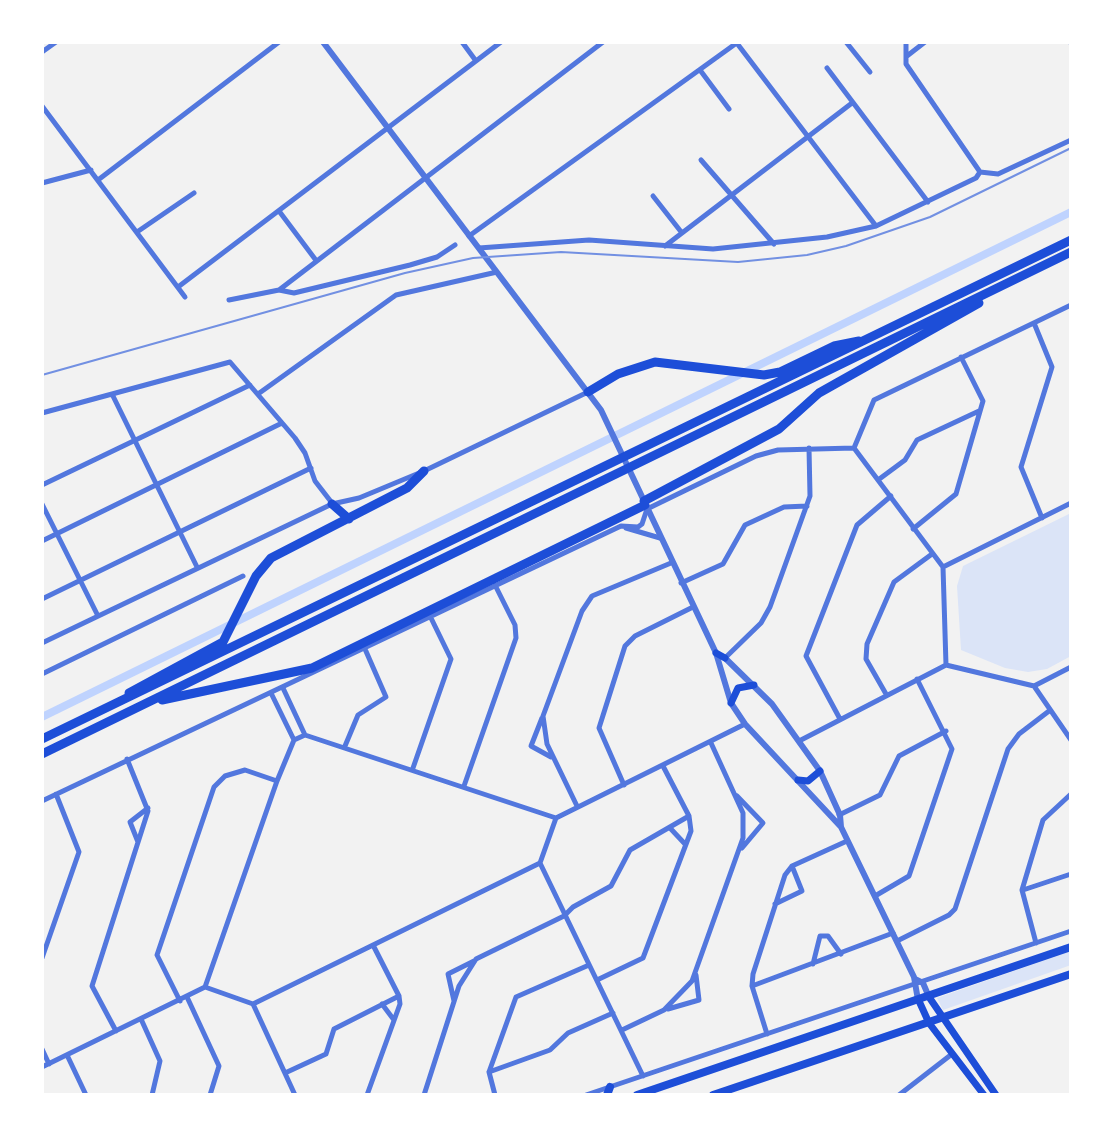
<!DOCTYPE html>
<html>
<head>
<meta charset="utf-8">
<style>
	body { margin:0 }
	#map { position:relative; width:1113px; height:1137px; overflow:hidden; background:#f2f2f2; font-family:Helvetica,sans-serif }
	canvas { display:block }
	.frame { position:absolute; inset:0; border:44px solid #fff; pointer-events:none }
</style>
</head>
<body>
<div id="map">
<canvas width="1113" height="1137"></canvas>
<div class="frame"></div>
</div>
<script>
const c = document.querySelector('canvas').getContext('2d');
c.lineJoin = 'round';
function fill(path, color) {
  c.fillStyle = color;
  c.fill(path, 'evenodd');
}
function poly(rows) {
  const path = new Path2D();
  for (const r of rows) {
    path.moveTo(r[0], r[1]);
    for (let i = 2; i < r.length; i += 2) path.lineTo(r[i], r[i + 1]);
  }
  return path;
}
function stroke(path, color, width, dash) {
  c.strokeStyle = color;
  c.lineWidth = width;
  c.lineCap = dash ? 'butt' : 'round';
  c.setLineDash(dash || []);
  c.stroke(path);
}
const green = poly([
	[1071,513,1071,656,1047,669,1028,672,1005,668,961,650,957,586,963,566],
	[1071,951,1071,965,943,1010,937,998]
]);
const canal = poly([
	[42,717,1071,212]
]);
const minor = poly([
	[462,42,476,61],
	[736,42,876,226],
	[846,42,870,72],
	[906,42,906,64,980,172],
	[1070,42,1071,43],
	[42,52,56,42],
	[907,56,925,42],
	[827,68,928,202],
	[700,70,729,109],
	[42,106,185,297],
	[701,160,774,244],
	[980,172,998,174,1071,140],
	[98,180,279,42],
	[42,183,91,170],
	[653,196,682,233],
	[279,211,315,259],
	[137,232,194,193],
	[469,236,738,42],
	[665,246,852,103],
	[479,248,589,240,713,249,827,237,876,226,976,178,980,172],
	[178,287,501,42],
	[279,290,603,42],
	[229,300,279,290,294,293,410,265,437,257,455,245],
	[1034,323,1052,367,1021,467,1042,518],
	[112,394,197,567],
	[258,394,396,295,497,272],
	[42,413,230,362,295,438,305,453,315,481,332,503],
	[854,448,874,400,1071,305],
	[854,448,943,567,946,665],
	[878,480,905,460,917,440,979,411],
	[42,485,250,385],
	[42,504,98,616],
	[626,528,660,538],
	[913,529,956,494,983,401,961,357],
	[42,541,282,423],
	[943,567,1071,503],
	[681,583,723,564,745,525,784,507,807,506],
	[42,599,311,468],
	[42,643,332,504,359,498,424,471,588,392],
	[725,658,761,623,770,607,810,496,809,448],
	[42,674,243,576],
	[1034,686,1071,740],
	[283,688,305,735],
	[271,693,294,740],
	[886,694,866,659,867,644,894,582,932,554],
	[542,718,531,746,551,757],
	[840,719,806,656,857,525,891,496],
	[305,735,556,818],
	[801,740,946,665,1034,686,1071,667],
	[345,746,358,715,386,697,365,649],
	[413,768,451,659,431,618],
	[624,785,599,728,625,646,635,636,693,607],
	[464,786,516,638,515,625,495,585],
	[737,796,763,823,742,848],
	[42,801,621,526,638,527,642,524,647,509,756,456,778,450,854,448],
	[577,806,547,744,543,716,582,611,592,596,671,563],
	[839,815,880,795,899,756,946,731],
	[670,828,685,844],
	[138,842,130,822,148,808],
	[540,863,643,1076],
	[1023,890,1071,874],
	[875,896,909,876,952,749,917,679],
	[775,904,802,891,792,866],
	[897,941,949,915,955,909,1008,749,1019,734,1049,711],
	[1036,943,1022,890,1043,820,1071,794],
	[42,958,79,852,56,794],
	[813,964,820,936,828,936,841,954],
	[597,980,643,958,691,831,689,816,663,766],
	[752,986,893,933],
	[205,987,277,781,294,740,305,735],
	[187,997,219,1066,210,1095],
	[180,1001,157,955,214,787,225,776,245,770,277,781],
	[454,1001,448,974,474,961],
	[253,1004,295,1095],
	[382,1004,394,1020],
	[668,1009,699,1000,696,975],
	[141,1019,160,1061,152,1095],
	[622,1030,664,1010,692,981,743,838,743,813,711,743],
	[116,1031,92,986,148,811,127,759],
	[767,1034,752,986,753,974,785,875,792,866,847,841],
	[42,1049,49,1064],
	[67,1055,86,1095],
	[42,1067,205,987,253,1004,540,863,556,818,745,724],
	[489,1072,550,1050,568,1033,613,1013],
	[285,1073,326,1054,334,1029,399,996],
	[367,1095,400,1004,399,996,373,945],
	[424,1095,459,986,476,959,564,916,573,907,611,886,630,850,689,816],
	[495,1095,489,1072,516,997,589,965],
	[586,1095,1071,931],
	[899,1095,952,1054]
]);
const tertiary = poly([
	[323,42,601,410,716,653,731,703,745,724,841,827],
	[725,658,772,704,820,771,840,815,841,827,914,977,918,1000],
	[915,979,923,983,929,997]
]);
const secondary = poly([
	[716,653,725,658],
	[731,703,738,688,754,685],
	[798,780,808,781,820,771],
	[929,997,996,1095],
	[919,1001,929,1023,984,1095]
]);
const primary = poly([
	[607,1095,610,1087],
	[637,1095,1071,947],
	[713,1095,1071,974]
]);
const motorway = poly([
	[588,392,618,374,655,362,764,375,780,372,834,346,859,341],
	[644,501,779,429,819,393,979,303],
	[332,504,349,519],
	[129,693,223,642,256,576,271,558,407,488,424,471],
	[162,700,312,668,645,505],
	[42,739,1071,240],
	[42,754,1071,252]
]);
const rail = poly([
	[42,375,405,273,473,258,561,252,738,262,807,255,846,246,930,217,1071,148]
]);
fill(green, '#dbe4f7');
stroke(canal, '#bfd3fe', 8);
stroke(minor, '#5277de', 5);
stroke(tertiary, '#5277de', 6);
stroke(secondary, '#1d4ed8', 7);
stroke(primary, '#1d4ed8', 8);
stroke(motorway, '#1d4ed8', 9);
stroke(rail, '#7290e2', 2);
</script>
</body>
</html>
